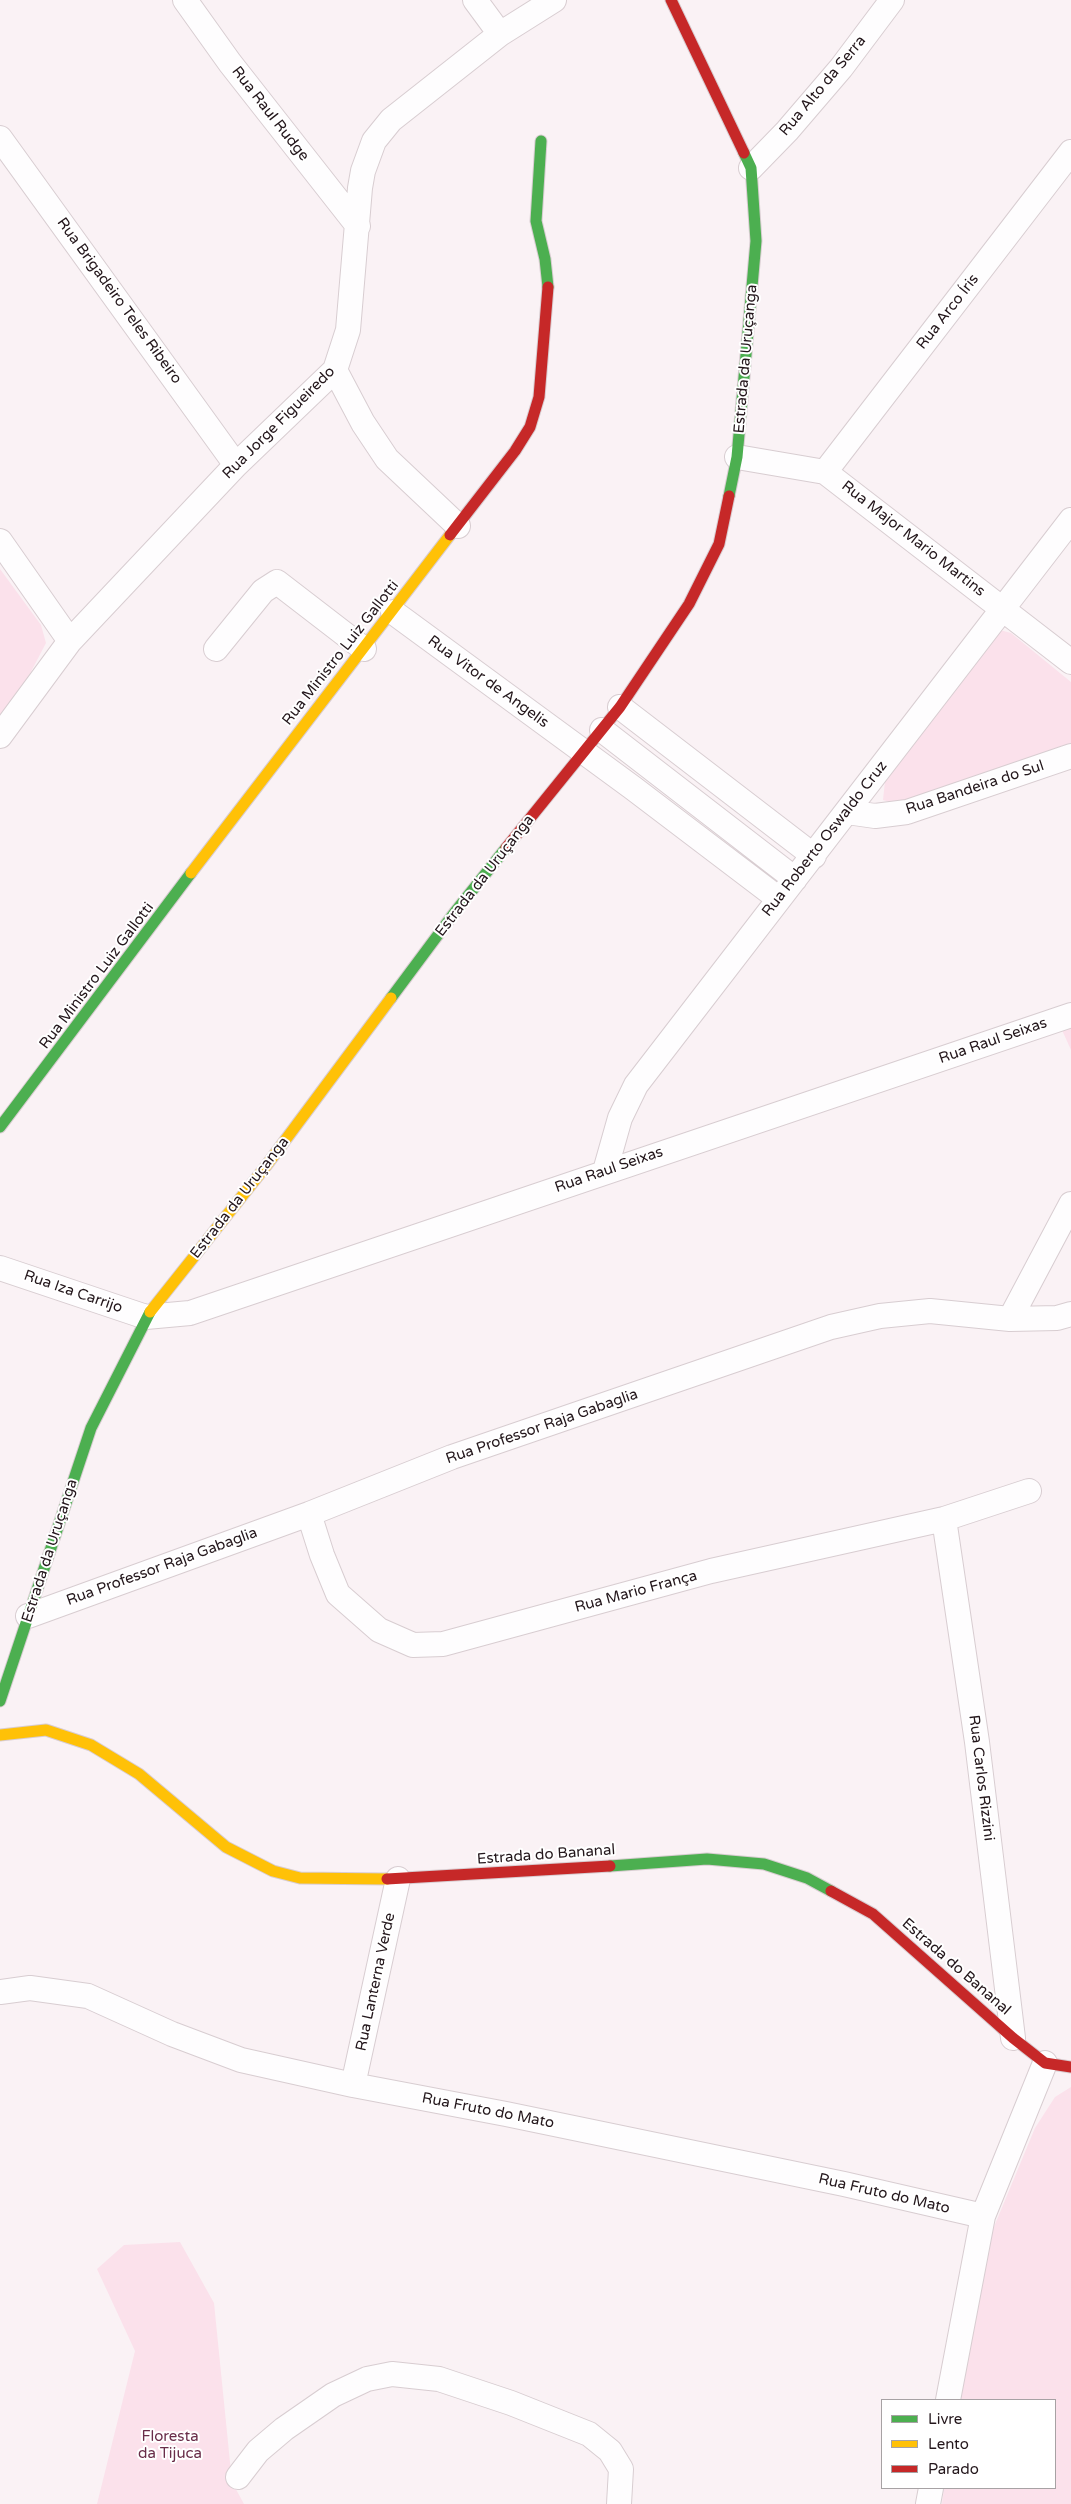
<!DOCTYPE html>
<html>
<head>
<meta charset="utf-8">
<style>
	body { margin:0 }
	#map { position:relative; width:1071px; height:2504px; overflow:hidden; background:#faf2f5; font-family:"Varela Round",sans-serif }
	canvas { display:block }
	.legend { position:absolute; left:881px; top:2399px; width:175px; height:90px; box-sizing:border-box; background:#fff; border:1px solid #a7a2a4; margin:0; padding:6px 9px; list-style:none; font-size:15px; color:#23161b }
	.legend li { display:flex; align-items:center; gap:10px; height:25px }
	.legend b { width:25px; border:1px solid #a7a2a4 }
</style>
</head>
<body>
<div id="map">
<canvas width="1071" height="2504"></canvas>
<ul class="legend">
<li><b style="height:6px;background:#4caf50"></b>Livre</li>
<li><b style="height:6px;background:#ffc107"></b>Lento</li>
<li><b style="height:6px;background:#c62828"></b>Parado</li>
</ul>
</div>
<script>
const c = document.querySelector('canvas').getContext('2d');
c.lineJoin = 'round';
function fill(path, color) {
  c.fillStyle = color;
  c.fill(path, 'evenodd');
}
function poly(rows) {
  const path = new Path2D();
  for (const r of rows) {
    path.moveTo(r[0], r[1]);
    for (let i = 2; i < r.length; i += 2) path.lineTo(r[i], r[i + 1]);
  }
  return path;
}
function stroke(path, color, width, dash) {
  c.strokeStyle = color;
  c.lineWidth = width;
  c.lineCap = dash ? 'butt' : 'round';
  c.setLineDash(dash || []);
  c.stroke(path);
}
function write(font, color, halo, rows, align = 'center') {
  c.font = font + ' "Varela Round",sans-serif';
  c.lineWidth = 4;
  c.setLineDash([]);
  c.textBaseline = 'middle';
  c.strokeStyle = halo;
  c.fillStyle = color;
  for (const [text, x, y, turn = 0] of rows) {
    c.save();
    c.translate(x, y);
    c.rotate((+turn || 0) * Math.PI / 180);
    c.textAlign = isNaN(turn) ? turn : align;
    if (halo) c.strokeText(text, 0, 0);
    c.fillText(text, 0, 0);
    c.restore();
  }
}
const green = poly([
	[0,569,41,625,46,643,23,687,0,717],
	[1000,630,1011,633,1071,682,1071,743,903,806,883,800,885,781],
	[1071,1027,1071,1050,1062,1030],
	[1071,2087,1071,2504,942,2504,944,2488,1055,2488,1055,2400,960,2400,991,2234,1035,2128,1055,2097],
	[180,2242,214,2303,232,2482,244,2504,97,2504,135,2351,97,2269,124,2245]
]);
const street = poly([
	[185,0,230,63,358,226],
	[475,0,500,34],
	[0,138,236,465],
	[751,168,787,131,841,68,892,0],
	[335,370,363,423,387,459,458,526],
	[737,457,825,472,1071,662],
	[825,472,1071,152],
	[0,541,70,641],
	[393,612,633,788,779,899],
	[216,649,263,591,277,582,364,649],
	[620,707,814,856],
	[602,730,795,879],
	[0,736,70,641,236,465,335,370,348,330,360,188,363,171,374,141,391,120,500,34,554,0],
	[847,812,875,816,907,812,1071,756],
	[605,1171,620,1118,636,1085,1071,520],
	[0,1268,146,1317,190,1313,1071,1015],
	[1010,1319,1071,1204],
	[309,1514,322,1555,338,1594,379,1630,413,1645,443,1644,711,1571,944,1519,1029,1491],
	[944,1519,977,1742,1013,2038],
	[28,1616,309,1514,452,1457,831,1327,880,1316,930,1311,1010,1319,1057,1318,1071,1314],
	[0,1992,30,1988,88,1996,172,2034,241,2060,353,2085,506,2114,844,2184,983,2216],
	[353,2085,398,1879],
	[948,2400,983,2216,1045,2063],
	[238,2477,258,2451,284,2429,333,2395,367,2379,392,2374,439,2379,511,2403,589,2434,610,2451,621,2469,619,2504],
	[928,2504,931,2488]
]);
const fast = poly([
	[541,141,536,221,545,259,548,287],
	[729,496,737,457,756,241,751,168,744,153],
	[391,998,455,912,506,848],
	[0,1127,191,873],
	[0,1701,91,1428,150,1312],
	[610,1866,707,1859,764,1864,807,1878,831,1891]
]);
const slow = poly([
	[191,873,450,535],
	[150,1312,266,1166,391,998],
	[0,1735,46,1730,91,1745,139,1774,226,1847,273,1871,300,1878,387,1879]
]);
const jam = poly([
	[671,0,744,153],
	[450,535,515,451,530,427,539,397,548,287],
	[506,848,620,707,689,604,719,544,729,496],
	[387,1879,610,1866],
	[831,1891,873,1914,1013,2038,1045,2063,1071,2067]
]);
const streetNames = [
	["Rua Alto da Serra",823,86,-50],
	["Rua Raul Rudge",270,114,52],
	["Rua Brigadeiro Teles Ribeiro",119,301,54],
	["Rua Arco Íris",948,312,-52],
	["Estrada da Uruçanga",746,359,-85],
	["Rua Jorge Figueiredo",279,423,-45],
	["Rua Major Mario Martins",913,539,38],
	["Rua Ministro Luiz Gallotti",341,653,-52],
	["Rua Vitor de Angelis",488,682,36],
	["Rua Bandeira do Sul",975,788,-18],
	["Rua Roberto Oswaldo Cruz",825,839,-52],
	["Estrada da Uruçanga",485,876,-52],
	["Rua Ministro Luiz Gallotti",97,976,-53],
	["Rua Raul Seixas",993,1041,-19],
	["Rua Raul Seixas",609,1170,-19],
	["Estrada da Uruçanga",240,1198,-52],
	["Rua Iza Carrijo",73,1292,19],
	["Rua Professor Raja Gabaglia",542,1427,-19],
	["Estrada da Uruçanga",50,1551,-72],
	["Rua Professor Raja Gabaglia",162,1567,-20],
	["Rua Mario França",636,1592,-15],
	["Rua Carlos Rizzini",981,1778,83],
	["Estrada do Bananal",546,1855,-4],
	["Estrada do Bananal",956,1967,41],
	["Rua Lanterna Verde",376,1982,-78],
	["Rua Fruto do Mato",488,2111,11],
	["Rua Fruto do Mato",884,2194,13]
];
const parkNames = [
	["Floresta",170,2437],
	["da Tijuca",170,2454]
];
fill(green, '#fbe1eb');
stroke(street, '#d8cdd1', 26);
stroke(fast, '#d8cdd1', 13);
stroke(slow, '#d8cdd1', 13);
stroke(jam, '#d8cdd1', 13);
stroke(street, '#fefdfe', 24);
stroke(fast, '#4caf50', 11);
stroke(slow, '#ffc107', 11);
stroke(jam, '#c62828', 11);
write('15px', '#23161b', '#fff', streetNames);
write('15px', '#692d49', '#fff', parkNames);
</script>
</body>
</html>
